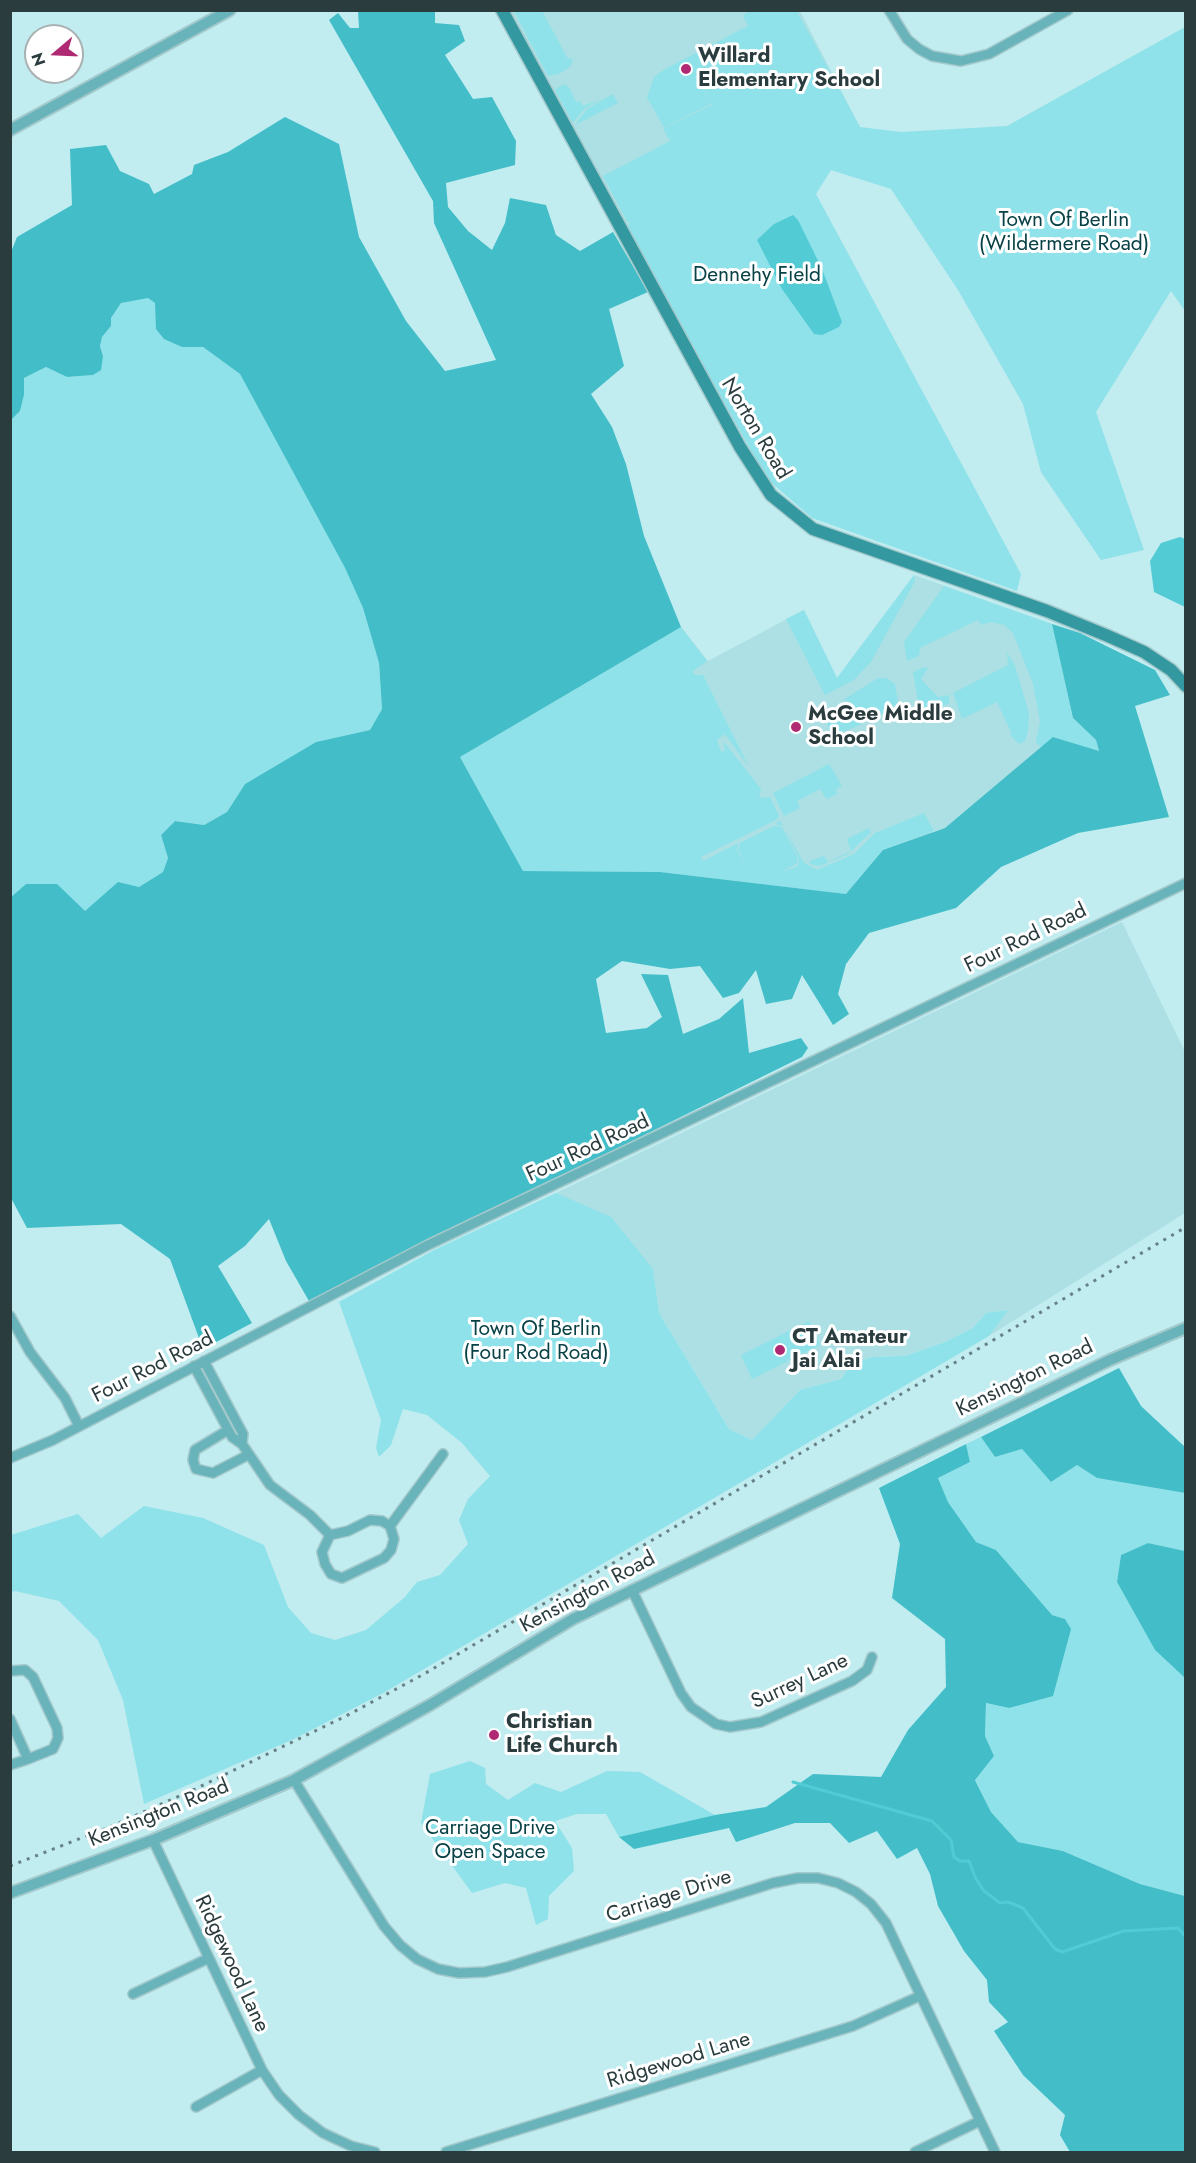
<!DOCTYPE html>
<html>
<head>
<meta charset="utf-8">
<style>
	body { margin:0 }
	#map { position:relative; width:1196px; height:2163px; overflow:hidden; background:#c1ecf0; font-family:Jost,sans-serif }
	canvas { display:block }
	.frame { position:absolute; inset:0; border:12px solid #2b3c3e; pointer-events:none }
	.north { position:absolute; left:24px; top:24px; width:60px; height:60px; box-sizing:border-box; background:#fff; border:2px solid #aab1b2; border-radius:50%; rotate:251deg; font-size:16px; font-weight:700; line-height:24px; text-align:center; color:#2b3c3e }
	.north::after { content:''; display:block; margin:auto; width:21px; height:27px; background:#af2a72; clip-path:polygon(50% 0,100% 100%,50% 72%,0 100%) }
</style>
</head>
<body>
<div id="map">
<canvas width="1196" height="2163"></canvas>
<div class="frame"></div>
<div class="north">N</div>
</div>
<script>
const c = document.querySelector('canvas').getContext('2d');
c.lineJoin = 'round';
function fill(path, color) {
  c.fillStyle = color;
  c.fill(path, 'evenodd');
}
function poly(rows) {
  const path = new Path2D();
  for (const r of rows) {
    path.moveTo(r[0], r[1]);
    for (let i = 2; i < r.length; i += 2) path.lineTo(r[i], r[i + 1]);
  }
  return path;
}
function stroke(path, color, width, dash) {
  c.strokeStyle = color;
  c.lineWidth = width;
  c.lineCap = dash ? 'butt' : 'round';
  c.setLineDash(dash || []);
  c.stroke(path);
}
function write(font, color, halo, rows, align = 'center') {
  c.font = font + ' Jost,sans-serif';
  c.lineWidth = 6;
  c.setLineDash([]);
  c.textBaseline = 'middle';
  c.strokeStyle = halo;
  c.fillStyle = color;
  for (const [text, x, y, turn = 0] of rows) {
    c.save();
    c.translate(x, y);
    c.rotate((+turn || 0) * Math.PI / 180);
    c.textAlign = isNaN(turn) ? turn : align;
    if (halo) c.strokeText(text, 0, 0);
    c.fillText(text, 0, 0);
    c.restore();
  }
}
const built = poly([
	[510,11,800,11,860,127,815,193,626,228],
	[914,575,1052,624,1073,718,1043,748,945,828,934,831,846,894,743,880,460,757,681,627,708,661,804,610,837,678],
	[1122,922,1185,1052,1185,1213,989,1336,1007,1310,986,1313,973,1328,945,1342,905,1356,872,1357,852,1364,841,1379,800,1390,752,1440,729,1429,659,1313,653,1269,556,1193]
]);
const green = poly([
	[514,11,542,11,568,59,573,58,571,66,559,74,548,76],
	[748,11,797,11,860,127,901,132,1007,126,1185,27,1185,311,1171,291,1096,412,1144,550,1101,560,1041,472,1023,404,958,290,891,189,831,170,816,194,1021,574,1017,591,812,518,767,479,626,228,631,222,628,223,603,176,670,141,663,128,712,105,689,60,711,104,664,127,647,98,654,77,665,69,748,26,743,16],
	[563,84,569,87,576,102,580,101,583,106,602,99,585,108,573,123,555,90],
	[613,94,618,103,575,125,587,109],
	[148,297,155,303,156,313,182,347,203,347,240,374,345,568,363,608,379,663,382,709,370,730,316,742,245,784,227,812,204,825,175,821,161,835,168,858,163,872,139,887,118,883,85,911,26,884,11,897,11,420,20,411,24,395,24,378,46,367,67,377,93,375,103,356,100,346,102,337,111,326,111,318,121,303],
	[914,575,915,581,871,662,854,680,825,695,786,619,804,610,837,678],
	[944,586,1052,624,1073,718,1096,740,1099,752,1054,737,1043,748,1036,743,1040,721,1033,684,1013,633,1004,625,991,622,981,625,978,620,920,648,919,656,907,661,904,642],
	[681,627,707,661,692,672,696,675,703,675,749,767,725,734,717,740,721,752,725,750,724,742,761,789,759,798,770,797,779,816,776,820,701,857,703,861,738,843,737,850,750,874,738,850,740,843,774,826,782,827,798,859,796,864,779,873,798,866,799,859,783,826,775,824,780,821,804,863,817,870,854,854,875,833,924,813,934,831,883,850,846,894,660,872,523,871,460,757],
	[1007,652,1015,666,1029,713,1028,730,1025,741,1019,744,1010,735,1012,734,997,702,962,719,953,693,1008,665],
	[924,667,928,668,921,679,938,697,949,695,949,703,925,714,919,707,913,672],
	[878,678,886,678,895,684,898,702,893,708,866,722,848,701,843,700],
	[843,705,862,724,835,735,829,730,826,716],
	[829,764,842,786,836,789,837,794,827,799,820,789,797,801,800,808,784,816,773,793],
	[869,828,871,832,848,854,820,866,810,864,810,861,824,856,828,862,851,851,847,839],
	[556,1193,611,1217,653,1269,659,1313,729,1429,752,1440,800,1390,841,1379,852,1364,872,1357,905,1356,945,1342,973,1328,986,1313,1008,1310,989,1336,385,1692,294,1739,144,1804,123,1700,98,1640,59,1601,15,1591,11,1592,11,1535,78,1514,101,1538,144,1506,203,1518,264,1545,288,1607,311,1633,335,1640,366,1630,405,1597,417,1582,440,1575,468,1544,459,1520,468,1499,490,1476,462,1443,427,1415,403,1409,391,1445,379,1457,376,1448,381,1420,339,1302,434,1250],
	[809,1321,820,1345,752,1379,741,1355],
	[981,1437,995,1457,1022,1449,1051,1482,1077,1465,1097,1478,1185,1493,1185,1551,1148,1543,1121,1555,1117,1582,1155,1650,1185,1678,1185,1896,1140,1884,1063,1851,1018,1842,991,1812,975,1779,994,1756,985,1736,986,1703,1009,1708,1065,1619,1052,1615,996,1550,976,1542,948,1502,938,1478,970,1462,966,1444],
	[470,1761,485,1768,486,1784,508,1800,535,1783,561,1792,607,1771,640,1772,715,1815,619,1837,606,1814,577,1814,555,1821,572,1848,574,1871,549,1896,548,1919,536,1925,526,1888,505,1883,472,1893,421,1823,430,1774]
]);
const forest = poly([
	[358,11,435,11,435,23,459,25,465,41,445,55,473,99,492,97,516,141,515,165,446,183,448,207,468,231,492,250,505,223,510,198,546,205,556,235,580,251,613,232,648,292,609,309,624,366,591,394,612,427,626,464,644,536,681,627,460,757,523,871,660,872,846,894,883,850,945,828,1053,737,1099,751,1096,740,1073,718,1052,624,1080,633,1155,670,1170,695,1135,706,1169,817,1078,833,1001,867,956,908,869,933,846,964,838,994,849,1014,833,1025,802,975,792,999,766,1004,756,970,739,993,723,998,700,966,670,969,622,961,596,979,606,1033,647,1028,662,1017,641,974,668,975,683,1034,719,1019,743,998,749,1053,801,1038,808,1048,802,1057,309,1301,286,1261,269,1219,245,1246,218,1266,252,1323,203,1349,170,1259,121,1224,27,1228,11,1198,11,897,26,884,57,884,85,911,118,882,139,887,163,872,168,858,161,835,175,821,204,825,227,812,245,784,316,742,370,730,382,709,379,663,363,608,345,568,240,374,203,347,182,347,164,339,156,329,155,303,148,298,121,303,111,318,111,326,102,337,100,346,103,356,101,370,93,375,67,377,46,367,24,378,24,395,20,411,11,420,11,252,17,237,72,205,70,149,106,145,120,171,149,184,154,194,192,174,194,165,228,152,285,117,339,144,359,237,406,321,445,371,496,360,434,223,433,201,329,20,338,13,350,28,359,28],
	[1119,1368,1141,1406,1185,1447,1185,1493,1097,1478,1077,1465,1051,1482,1022,1449,995,1457,981,1437],
	[966,1444,970,1462,938,1478,948,1502,976,1542,996,1550,1052,1615,1065,1619,1071,1629,1053,1696,1009,1708,986,1703,985,1736,994,1756,975,1780,991,1812,1018,1842,1063,1851,1140,1884,1185,1896,1185,2152,1070,2152,1060,2135,1065,2115,1023,2075,994,2031,1008,2022,989,2002,987,1980,964,1951,938,1906,930,1874,917,1848,897,1859,877,1831,849,1843,830,1823,795,1823,736,1842,729,1828,634,1849,619,1837,715,1815,766,1807,813,1774,881,1777,908,1730,946,1687,945,1639,892,1598,900,1544,879,1488],
	[1148,1543,1185,1551,1185,1678,1155,1650,1117,1582,1121,1555]
]);
const water = poly([
	[793,215,798,220,822,269,842,322,839,327,822,335,814,334,782,289,757,240,774,224],
	[1180,537,1185,539,1185,607,1154,592,1150,561,1161,543]
]);
const stream = poly([
	[793,1782,932,1821,951,1840,954,1857,960,1861,969,1861,976,1879,984,1891,1000,1903,1008,1902,1023,1908,1055,1949,1062,1952,1124,1931,1178,1928,1186,1937]
]);
const minor = poly([
	[889,10,907,39,919,49,932,56,961,61,989,54,1068,10],
	[10,1316,30,1352,65,1398,79,1426],
	[194,1366,232,1437,242,1444,243,1434,204,1361],
	[228,1430,195,1450,193,1460,196,1469,213,1473,248,1455],
	[242,1444,270,1485,310,1515,330,1535,322,1552,325,1564,331,1574,342,1578,384,1558,391,1550,394,1539,390,1526,382,1521,370,1520,348,1531,330,1535],
	[10,1458,53,1440,428,1245,1186,883],
	[390,1526,443,1454],
	[632,1590,681,1693,691,1707,716,1724,730,1727,761,1722,852,1681,867,1670,872,1657],
	[10,1671,25,1670,33,1677,57,1728,58,1738,53,1749,28,1759,10,1719],
	[10,1765,28,1759],
	[294,1780,384,1926,400,1945,417,1959,438,1969,459,1973,485,1972,507,1967,773,1883,798,1878,818,1878,838,1883,856,1892,871,1904,886,1923,995,2152],
	[153,1840,262,2070,279,2095,299,2115,323,2133,351,2146,375,2152],
	[133,1994,207,1959],
	[196,2107,262,2070],
	[446,2152,853,2026,920,1996],
	[915,2152,980,2121]
]);
const tertiary = poly([
	[10,130,230,10],
	[10,1893,153,1840,294,1780,430,1705,573,1619,1110,1360,1186,1328]
]);
const secondary = poly([
	[502,10,740,447,771,495,813,529,1047,611,1108,636,1144,652,1171,670,1186,686]
]);
const rail = poly([
	[10,1866,112,1826,195,1789,346,1716,424,1674,1186,1227]
]);
const markers = [
	[686,69,6,"#af2a72"],
	[796,727,6,"#af2a72"],
	[780,1350,6,"#af2a72"],
	[494,1735,6,"#af2a72"]
];
const poiNames = [
	["Willard",698,57],
	["Elementary School",698,81],
	["McGee Middle",808,715],
	["School",808,739],
	["CT Amateur",792,1338],
	["Jai Alai",792,1362],
	["Christian",506,1723],
	["Life Church",506,1747]
];
const parkNames = [
	["Town Of Berlin",1064,221],
	["(Wildermere Road)",1064,245],
	["Dennehy Field",757,276],
	["Town Of Berlin",536,1330],
	["(Four Rod Road)",536,1354],
	["Carriage Drive",490,1829],
	["Open Space",490,1853]
];
const streetNames = [
	["Norton Road",755,429,59],
	["Four Rod Road",1026,939,-26],
	["Four Rod Road",588,1149,-25],
	["Four Rod Road",153,1368,-27],
	["Kensington Road",1025,1379,-26],
	["Kensington Road",588,1593,-28],
	["Surrey Lane",800,1682,-25],
	["Kensington Road",159,1814,-22],
	["Carriage Drive",669,1897,-18],
	["Ridgewood Lane",231,1964,65],
	["Ridgewood Lane",679,2061,-17]
];
fill(built, '#ace0e4');
fill(green, '#8fe2e9');
fill(forest, '#43bec8');
fill(water, '#52cbd4');
stroke(stream, '#52cbd4', 3);
stroke(minor, '#a3c9cc', 12);
stroke(tertiary, '#a3c9cc', 14);
stroke(secondary, '#a3c9cc', 15);
stroke(minor, '#69b4ba', 9);
stroke(tertiary, '#69b4ba', 10);
stroke(secondary, '#3498a0', 12);
stroke(rail, '#678285', 3, [3, 6]);
for (const [x, y, r, color] of markers) {
  const dot = new Path2D();
  dot.arc(x, y, r, 0, 2 * Math.PI);
  c.fillStyle = color;
  c.fill(dot);
  stroke(dot, '#fff', 2);
}
write('bold 21px', '#2b3c3e', '#fff', poiNames, 'left');
write('21px', '#094246', '#fff', parkNames);
write('21px', '#2b3c3e', '#fff', streetNames);
</script>
</body>
</html>
